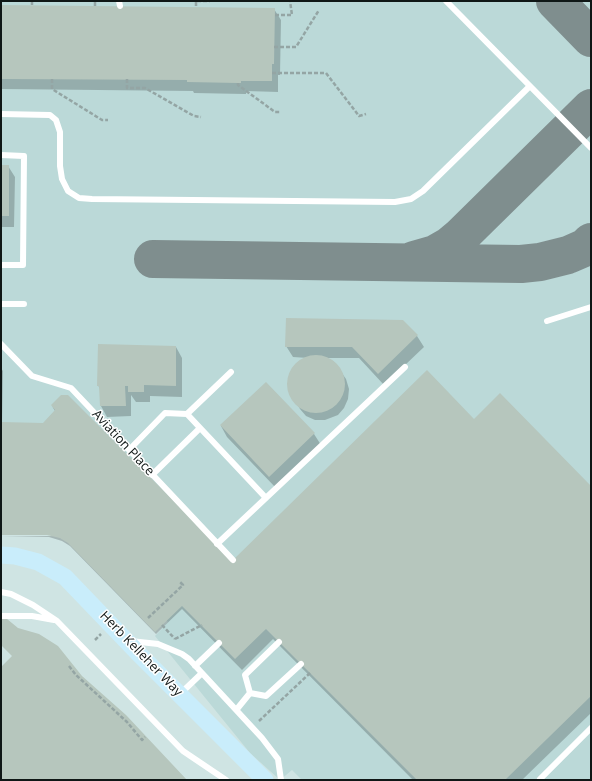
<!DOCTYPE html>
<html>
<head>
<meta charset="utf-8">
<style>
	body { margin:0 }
	#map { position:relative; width:592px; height:781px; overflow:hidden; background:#cfe4e3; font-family:"Open Sans",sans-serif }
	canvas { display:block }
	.frame { position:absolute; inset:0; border:2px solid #0f1716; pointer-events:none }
</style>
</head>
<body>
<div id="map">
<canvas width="592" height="781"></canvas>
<div class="frame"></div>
</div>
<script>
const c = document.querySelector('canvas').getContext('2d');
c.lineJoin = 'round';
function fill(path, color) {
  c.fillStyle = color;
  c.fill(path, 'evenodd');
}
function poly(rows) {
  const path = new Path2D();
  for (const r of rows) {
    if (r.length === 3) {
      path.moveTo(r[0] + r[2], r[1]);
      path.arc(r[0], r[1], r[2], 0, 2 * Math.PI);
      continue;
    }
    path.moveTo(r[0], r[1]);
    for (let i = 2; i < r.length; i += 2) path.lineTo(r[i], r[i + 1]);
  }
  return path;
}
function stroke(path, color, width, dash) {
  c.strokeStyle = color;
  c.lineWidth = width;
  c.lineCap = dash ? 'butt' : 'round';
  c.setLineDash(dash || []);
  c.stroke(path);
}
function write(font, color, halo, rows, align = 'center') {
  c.font = font + ' "Open Sans",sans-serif';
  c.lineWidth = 3;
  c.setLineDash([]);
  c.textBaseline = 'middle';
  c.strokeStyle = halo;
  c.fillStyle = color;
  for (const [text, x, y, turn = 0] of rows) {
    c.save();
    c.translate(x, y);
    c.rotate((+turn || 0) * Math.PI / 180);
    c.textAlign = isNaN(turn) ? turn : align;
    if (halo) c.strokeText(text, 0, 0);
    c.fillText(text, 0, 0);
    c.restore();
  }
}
const built = poly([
	[1,1,591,1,591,780,302,780,292,770,280,780,250,753,155,636,168,622,152,607,77,541,1,523]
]);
const shadow = poly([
	[1,6,274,9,281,20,280,75,278,75,278,92,246,91,246,94,244,94,194,93,193,91,1,89],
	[1,166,8,166,15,177,14,227,1,227],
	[403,321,417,336,424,347,384,385,359,358,326,358,334,362,346,379,349,389,348,399,344,408,338,415,325,420,315,420,306,416,300,409,290,392,290,377,300,361,308,358,293,357,286,346],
	[176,347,182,358,182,397,150,396,150,402,136,402,131,395,131,416,107,417,101,406,100,389,98,385],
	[1,368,3,371,2,423,43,424,55,411,52,406,233,562,474,420,591,487,591,713,522,780,413,780,273,639,242,670,182,609,156,634,70,546,62,541,49,537,1,537,52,536,52,534,1,534],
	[266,383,314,434,321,445,276,488,227,437,221,426]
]);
const taxiway = poly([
	[555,1,591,38],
	[153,259,521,264,540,262,568,255,586,247,591,242],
	[414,260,435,254,449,246,461,236,591,108]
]);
const building = poly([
	[1,5,275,8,274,64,272,64,272,81,241,81,241,83,238,83,187,82,187,80,1,79],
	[1,165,9,165,9,216,1,216],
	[286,318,403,320,418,335,378,374,352,347,285,347],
	[98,344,176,346,176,386,144,385,144,392,128,392,128,386,125,386,126,406,100,406,99,386,97,386],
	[316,384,29],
	[427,370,474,419,500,393,591,486,591,696,505,780,417,780,266,629,235,659,182,606,155,632,68,543,60,538,47,535,1,535,1,422,43,423,55,410,51,405,61,395,68,395,233,560],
	[266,382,315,433,269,477,220,425],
	[1,614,18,628,39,634,58,646,82,676,126,715,187,780,1,780,1,667,12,656,1,645]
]);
const path = poly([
	[32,1,32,5],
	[95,6,95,1],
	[196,6,196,1,210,1],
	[275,15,292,15,290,1],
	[274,47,296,47,319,10],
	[272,73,326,73,359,116,366,114],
	[52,79,52,89,102,120,108,120],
	[127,79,127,88,145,88,194,116,201,117],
	[238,83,238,85,275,112,280,112],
	[148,618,183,585,179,581],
	[162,625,175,639],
	[175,639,202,625],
	[95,640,101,634],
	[69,666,76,675,127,722,142,740,145,737],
	[259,721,310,673]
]);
const lane = poly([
	[119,1,120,6],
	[446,1,591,148],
	[1,114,50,115,56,120,60,132,60,166,62,179,68,191,79,198,92,199,395,202,411,199,423,191,530,86],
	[1,155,24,156,23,265,1,265],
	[1,304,24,304],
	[547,321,591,307],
	[1,344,32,376,71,388,233,560],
	[187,414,231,372],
	[129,450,165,413,187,414,266,498],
	[152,475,200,428],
	[217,544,405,367],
	[1,592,11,594,33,605,57,621,183,751,226,780],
	[2,616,32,616,54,620],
	[131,641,158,644,182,654,189,659,262,738,278,759,281,780],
	[195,666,219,643],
	[250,693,245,675,279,642],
	[250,693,266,696,301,664],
	[180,694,202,673],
	[237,709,250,693],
	[540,779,591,728]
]);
const secondary = poly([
	[1,555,15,556,38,562,65,577,139,654,265,780]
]);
const streetNames = [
	["Aviation Place",123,443,47],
	["Herb Kelleher Way",141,654,46]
];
fill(built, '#bbd9d8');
fill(shadow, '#0003');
stroke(taxiway, '#7f8e8e', 38);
fill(building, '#b6c6bd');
stroke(path, '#94a5a4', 2.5, [4, 2]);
stroke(lane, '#fff', 6);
stroke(secondary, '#c9edfb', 17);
write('13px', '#0f1716', '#fff', streetNames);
</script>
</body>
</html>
